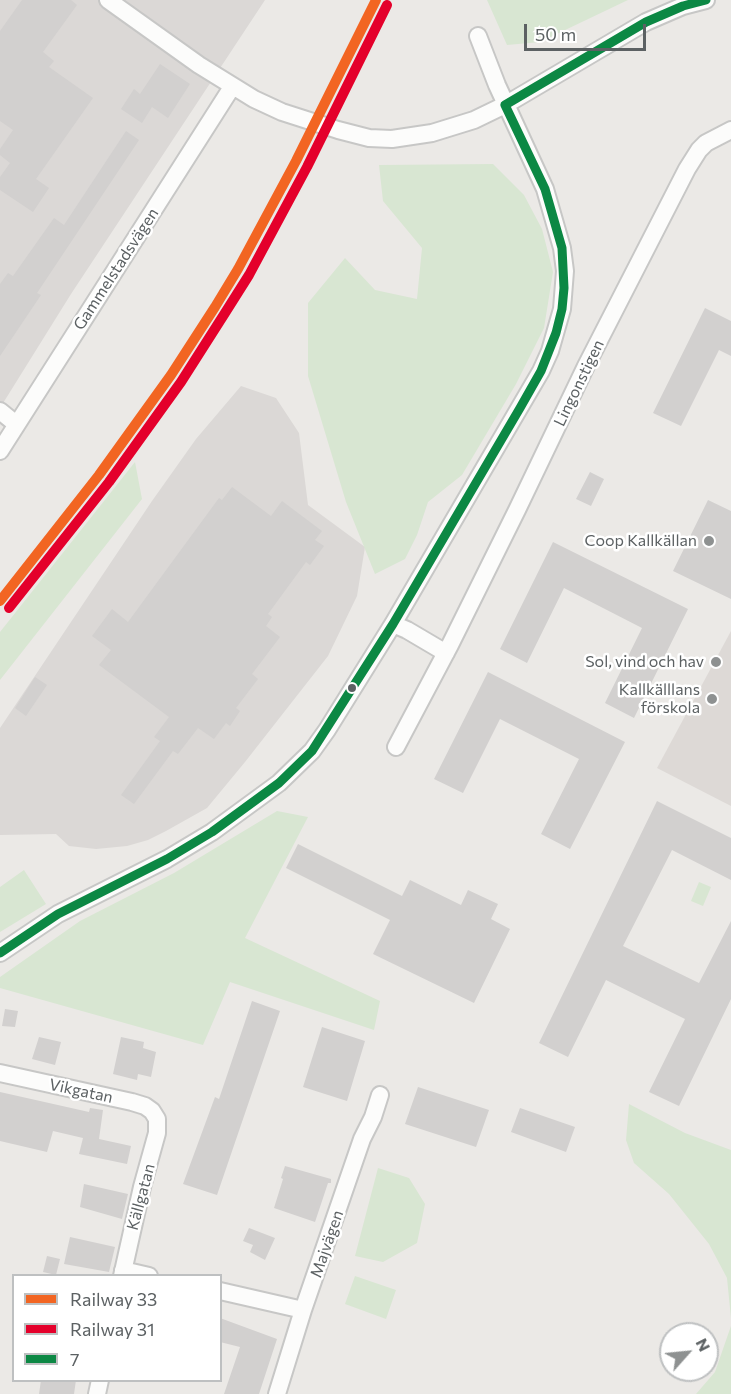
<!DOCTYPE html>
<html>
<head>
<meta charset="utf-8">
<style>
	body { margin:0 }
	#map { position:relative; width:731px; height:1394px; overflow:hidden; background:#ebe9e6; font-family:Commissioner,sans-serif }
	canvas { display:block }
	.legend { position:absolute; left:12px; top:1274px; width:210px; height:108px; box-sizing:border-box; background:#fff; border:2px solid #bec0c1; margin:0; padding:8px 10px; list-style:none; font-size:18px; color:#5c6163 }
	.legend li { display:flex; align-items:center; gap:12px; height:30px }
	.legend b { width:30px; border:2px solid #bec0c1 }
	.north { position:absolute; left:659px; top:1322px; width:60px; height:60px; box-sizing:border-box; background:#fff; border:2px solid #bec0c1; border-radius:50%; rotate:63deg; font-size:16px; font-weight:700; line-height:24px; text-align:center; color:#5c6163 }
	.north::after { content:''; display:block; margin:auto; width:21px; height:27px; background:#8e9191; clip-path:polygon(50% 0,100% 100%,50% 72%,0 100%) }
	.scale { position:absolute; left:524px; top:24px; width:122px; height:27px; box-sizing:border-box; border:3px solid #5c6163; border-top:0; padding-left:8px; font-size:18px; line-height:21px; white-space:nowrap; color:#5c6163; -webkit-text-stroke:4px #fff; paint-order:stroke }
</style>
</head>
<body>
<div id="map">
<canvas width="731" height="1394"></canvas>
<ul class="legend">
<li><b style="height:8px;background:#f26522"></b>Railway 33</li>
<li><b style="height:8px;background:#e4002b"></b>Railway 31</li>
<li><b style="height:8px;background:#0c8844"></b>7</li>
</ul>
<div class="north">N</div>
<div class="scale">50 m</div>
</div>
<script>
const c = document.querySelector('canvas').getContext('2d');
c.lineJoin = 'round';
function fill(path, color) {
  c.fillStyle = color;
  c.fill(path, 'evenodd');
}
function poly(rows) {
  const path = new Path2D();
  for (const r of rows) {
    path.moveTo(r[0], r[1]);
    for (let i = 2; i < r.length; i += 2) path.lineTo(r[i], r[i + 1]);
  }
  return path;
}
function stroke(path, color, width, dash) {
  c.strokeStyle = color;
  c.lineWidth = width;
  c.lineCap = dash ? 'butt' : 'round';
  c.setLineDash(dash || []);
  c.stroke(path);
}
function write(font, color, halo, rows, align = 'center') {
  c.font = font + ' Commissioner,sans-serif';
  c.lineWidth = 5;
  c.setLineDash([]);
  c.textBaseline = 'middle';
  c.strokeStyle = halo;
  c.fillStyle = color;
  for (const [text, x, y, turn = 0] of rows) {
    c.save();
    c.translate(x, y);
    c.rotate((+turn || 0) * Math.PI / 180);
    c.textAlign = isNaN(turn) ? turn : align;
    if (halo) c.strokeText(text, 0, 0);
    c.fillText(text, 0, 0);
    c.restore();
  }
}
const industrial = poly([
	[0,0,265,0,71,294,0,408],
	[241,386,276,398,299,433,308,505,365,547,357,596,328,656,245,762,207,808,166,831,148,840,127,846,96,849,69,846,56,834,0,835,0,728,152,501,196,439]
]);
const education = poly([
	[731,631,731,806,657,768]
]);
const green = poly([
	[487,0,628,0,540,42,507,45],
	[493,164,524,195,542,229,553,272,544,328,516,384,462,475,428,502,417,535,405,559,375,574,346,502,308,376,308,303,345,258,375,290,417,299,422,248,383,201,379,165],
	[135,462,142,499,0,680,0,632],
	[277,811,308,817,245,938,380,1001,374,1030,230,982,203,1045,0,988,0,977,80,921,174,873],
	[24,870,46,904,0,932,0,887],
	[699,882,711,887,703,906,691,901],
	[629,1104,685,1133,731,1150,731,1318,727,1278,709,1244,669,1194,634,1163,626,1140],
	[378,1168,409,1178,425,1204,417,1243,383,1262,355,1256],
	[355,1276,396,1290,386,1319,345,1304],
	[731,1326,731,1394,696,1394,715,1372]
]);
const building = poly([
	[22,0,71,0,77,5,43,52,54,61,49,67,93,98,36,179,49,188,33,212,0,190,0,177,10,163,0,155,0,149,13,130,0,121,0,31],
	[160,64,190,84,168,118,152,107,142,123,121,109,134,89,140,94],
	[126,131,139,140,37,293,41,295,0,356,0,284,8,273,13,276,54,218,64,225],
	[705,308,731,321,731,356,719,350,681,426,653,413],
	[590,472,604,479,591,506,576,499],
	[232,487,271,516,282,501,322,531,315,540,324,546,310,565,306,562,268,614,272,617,266,626,280,637,252,674,258,679,236,708,240,711,230,726,226,723,214,739,198,728,178,754,173,751,134,804,121,795,160,741,154,737,169,717,99,665,111,650,92,636,112,609,128,622,219,498,222,500],
	[708,500,731,511,731,599,673,571],
	[553,542,688,609,634,718,605,703,642,628,564,588,527,663,500,649],
	[488,672,625,742,570,849,541,834,579,759,500,719,463,793,434,779],
	[35,677,47,685,26,716,15,708],
	[657,801,731,838,731,880,672,850,623,946,699,983,731,921,731,999,679,1106,649,1092,685,1019,606,980,568,1057,539,1043],
	[298,844,402,896,410,880,461,905,468,890,498,904,491,919,510,929,474,1003,373,954,390,920,286,868],
	[252,1001,280,1011,217,1195,183,1184,215,1097,219,1099],
	[5,1009,18,1011,15,1027,2,1026],
	[322,1027,365,1041,347,1101,303,1087],
	[39,1037,61,1042,55,1065,32,1059],
	[121,1037,144,1042,143,1048,156,1052,151,1077,138,1074,137,1080,113,1074],
	[418,1087,489,1110,476,1147,405,1124],
	[0,1092,89,1112,90,1108,103,1110,99,1139,131,1146,127,1164,79,1154,83,1138,53,1131,47,1152,0,1141],
	[520,1108,575,1127,566,1152,511,1132],
	[285,1166,331,1179,331,1183,328,1183,315,1222,274,1208,283,1179,281,1178],
	[84,1184,128,1194,122,1219,80,1207],
	[249,1228,275,1238,265,1260,250,1252,253,1245,243,1241],
	[70,1237,115,1247,109,1272,64,1264],
	[47,1256,60,1259,56,1275,43,1272],
	[220,1318,277,1339,259,1394,224,1394,240,1347,220,1342],
	[41,1380,76,1380,74,1394,39,1394]
]);
const minor = poly([
	[108,0,199,65,254,99,282,112,338,130,369,138,392,139,432,133,474,120,505,105,646,22,683,6,706,0],
	[0,411,16,424],
	[0,451,232,87],
	[393,624,407,630,446,653],
	[396,747,450,645,517,510,586,366,687,169,699,150,706,143,731,130],
	[0,953,58,914,167,859,212,832,279,783,312,751,327,730,393,624,541,371,550,351,562,309,565,271,562,248,545,189,497,85,478,36],
	[0,1073,132,1102,145,1106,152,1111,157,1119,157,1133,142,1187,122,1276],
	[123,1270,149,1276],
	[220,1291,303,1310],
	[97,1394,100,1380],
	[277,1394,303,1310,362,1139,373,1117,380,1095]
]);
const bus1 = poly([
	[0,953,58,914,167,859,212,832,279,783,312,751,393,624,520,408,541,371,556,333,562,309,564,288,562,248,545,189,505,105,646,22,683,6,706,0]
]);
const rail1 = poly([
	[0,601,99,475,171,375,215,307,238,269,296,161,376,0]
]);
const rail2 = poly([
	[9,608,109,482,181,382,225,313,249,275,307,167,387,5]
]);
const markers = [
	[709,541,6,"#8e9191"],
	[716,662,6,"#8e9191"],
	[352,688,5,"#5c6163"],
	[712,699,6,"#8e9191"]
];
const streetNames = [
	["Gammelstadsvägen",116,269,-57],
	["Lingonstigen",579,383,-64],
	["Vikgatan",81,1091,12],
	["Källgatan",141,1197,-75],
	["Majvägen",327,1244,-71]
];
const poiNames = [
	["Coop Kallkällan",697,541],
	["Sol, vind och hav",704,662],
	["Kallkälllans",700,690],
	["förskola",700,708]
];
fill(industrial, '#dbd8d6');
fill(education, '#ddd9d6');
fill(green, '#d8e6d2');
fill(building, '#d2d0cf');
stroke(minor, '#c7c7c6', 20);
stroke(minor, '#fcfcfb', 16);
stroke(bus1, '#0c8844', 9);
stroke(rail1, '#f26522', 10);
stroke(rail2, '#e4002b', 10);
for (const [x, y, r, color] of markers) {
  const dot = new Path2D();
  dot.arc(x, y, r, 0, 2 * Math.PI);
  c.fillStyle = color;
  c.fill(dot);
  stroke(dot, '#fff', 2);
}
write('16px', '#5c6163', '#fff', streetNames);
write('16px', '#5c6163', '#fff', poiNames, 'right');
</script>
</body>
</html>
